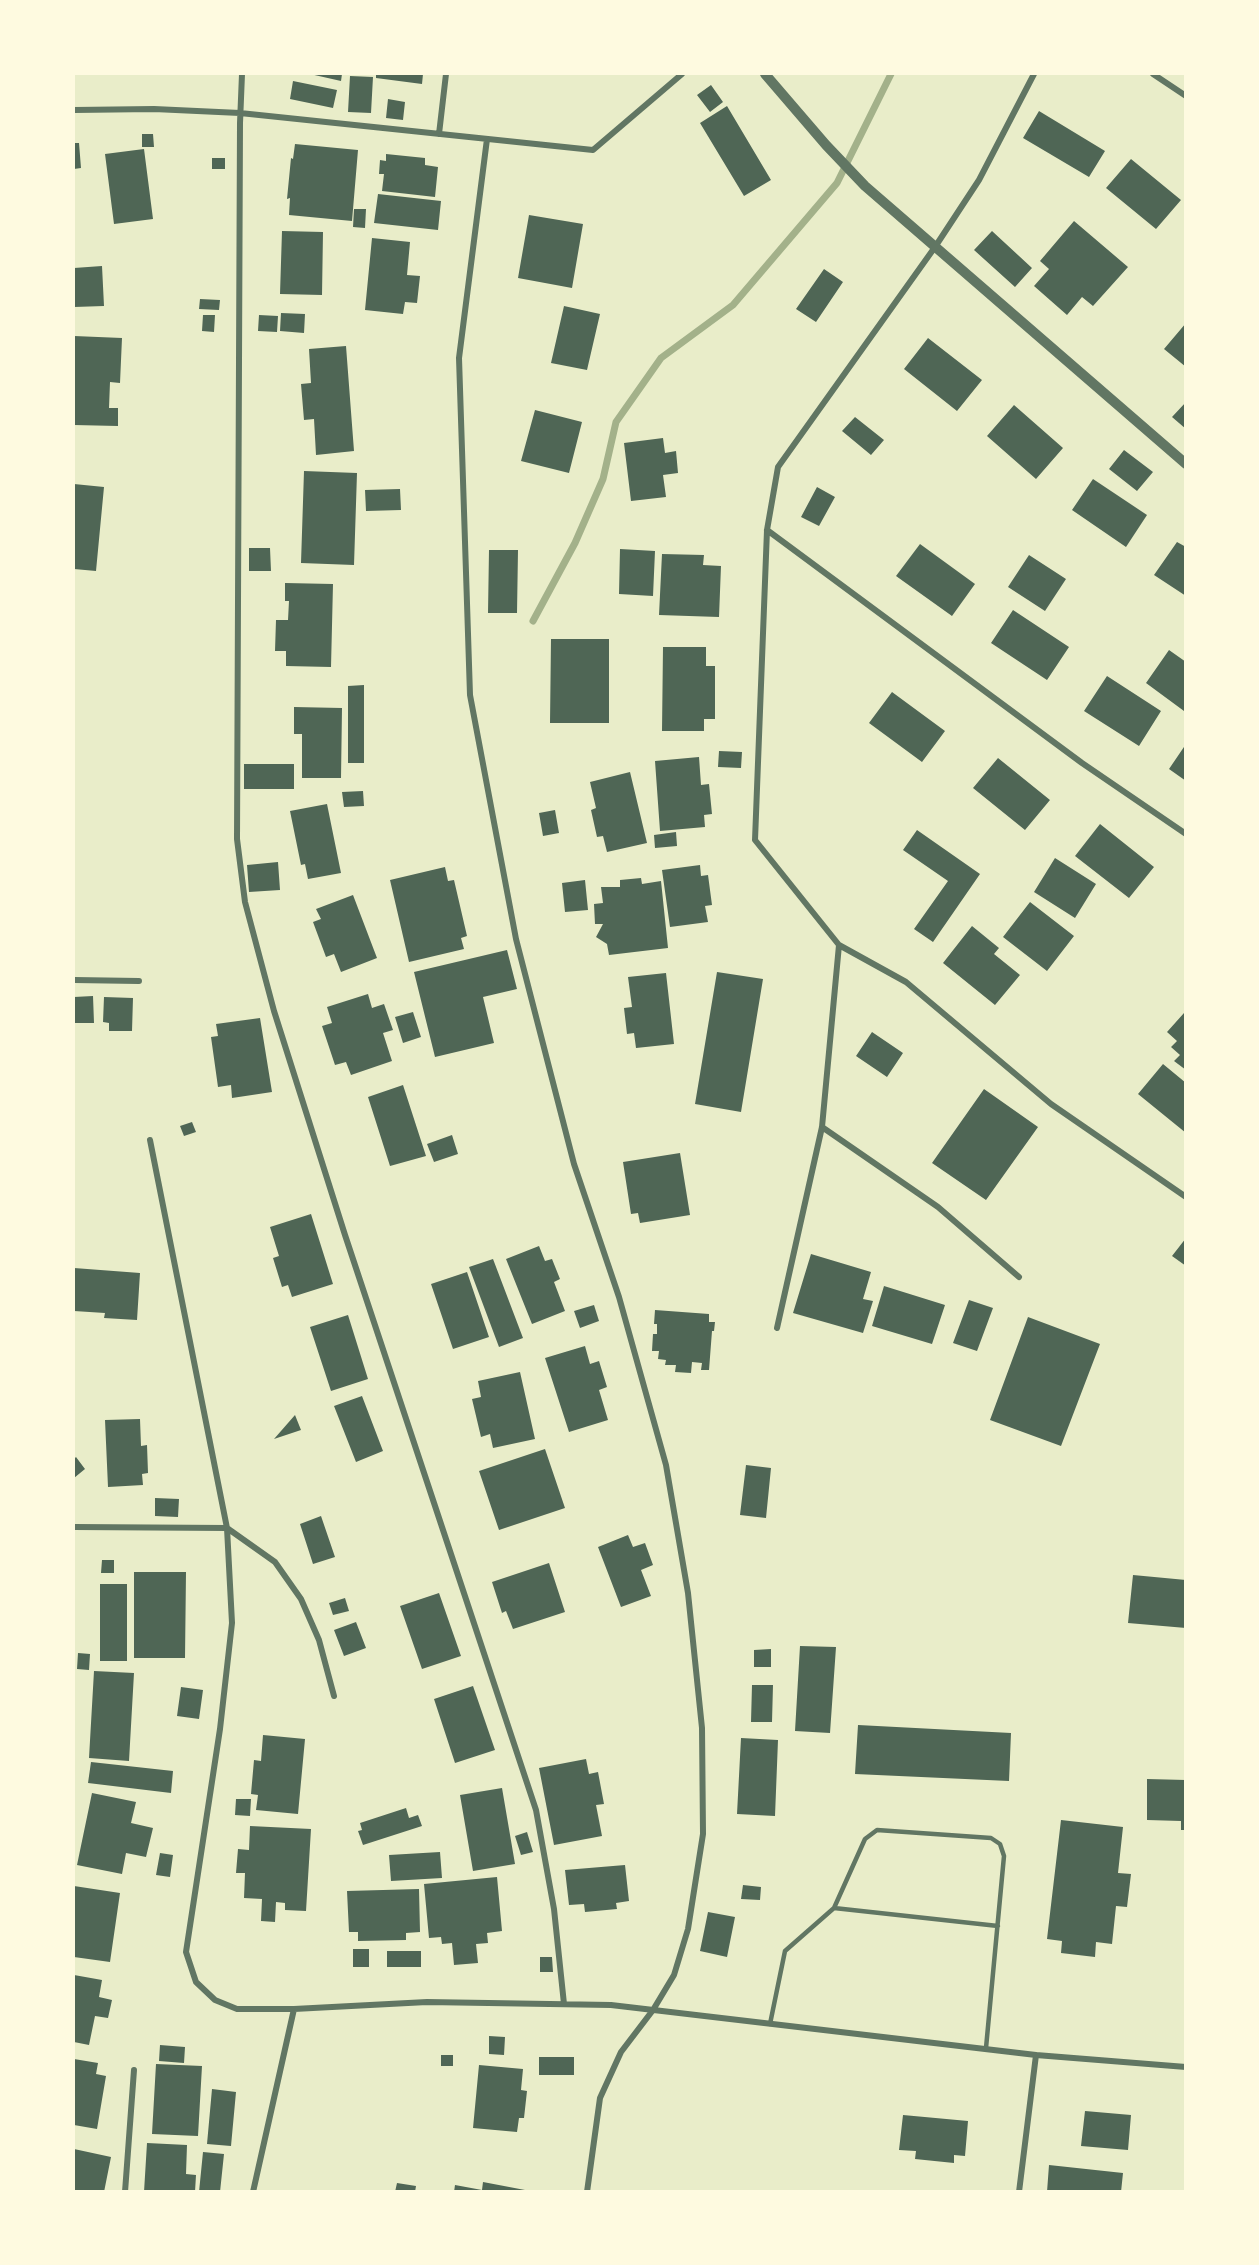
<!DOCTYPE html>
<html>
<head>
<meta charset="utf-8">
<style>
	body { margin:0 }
	#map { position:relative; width:1259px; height:2265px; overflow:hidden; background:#e9edc9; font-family:Raleway,sans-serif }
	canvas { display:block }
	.frame { position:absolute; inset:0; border:75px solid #fefae0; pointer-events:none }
</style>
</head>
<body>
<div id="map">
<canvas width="1259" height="2265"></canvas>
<div class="frame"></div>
</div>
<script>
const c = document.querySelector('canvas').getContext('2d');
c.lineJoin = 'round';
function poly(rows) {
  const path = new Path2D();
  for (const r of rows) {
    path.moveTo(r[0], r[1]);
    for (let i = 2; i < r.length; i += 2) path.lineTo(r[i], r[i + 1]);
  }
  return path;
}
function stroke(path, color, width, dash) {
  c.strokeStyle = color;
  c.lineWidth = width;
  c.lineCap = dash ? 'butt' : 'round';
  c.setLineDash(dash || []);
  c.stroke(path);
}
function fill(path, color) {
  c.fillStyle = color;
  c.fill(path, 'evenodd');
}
const stream = poly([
	[533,621,575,543,603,479,616,422,661,358,733,305,837,183,891,74]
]);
const building = poly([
	[310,74,342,74,341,81],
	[376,74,423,74,422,84,376,78],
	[350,76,373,77,371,113,348,112],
	[293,81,337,90,333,108,290,99],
	[711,85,723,102,710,112,697,95],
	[388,99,405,102,403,120,386,118],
	[727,106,771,180,744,196,700,123],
	[1039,111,1105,151,1089,177,1023,138],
	[142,134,153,134,154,147,142,147],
	[74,143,79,143,81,168,74,169],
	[295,144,358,150,352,221,289,215,290,198,287,199,291,158,293,159],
	[144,149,153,219,114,224,105,154],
	[386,154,425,158,425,165,438,167,435,197,382,191,384,174,379,174,380,160,386,161],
	[212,158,225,158,225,169,212,169],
	[1131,159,1181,200,1156,229,1106,188],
	[378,194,441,201,438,230,374,223],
	[354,209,366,209,365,228,353,227],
	[529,215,583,224,572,288,518,278],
	[1074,221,1128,267,1093,306,1082,297,1067,315,1034,286,1049,269,1040,261],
	[282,231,323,232,322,295,280,294],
	[992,231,1032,268,1015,287,974,250],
	[372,238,410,242,407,275,420,276,417,303,405,302,403,314,365,310],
	[102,266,104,306,74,307,74,268],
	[824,269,843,282,816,322,796,309],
	[200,299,220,300,219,310,199,309],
	[564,306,600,314,587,370,551,363],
	[281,313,305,314,304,333,280,331],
	[203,315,215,315,214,332,202,331],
	[259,315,278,316,277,332,258,331],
	[1186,323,1186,367,1164,349],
	[74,336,122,338,120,383,110,382,109,408,118,408,118,426,74,425],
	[928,338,982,380,957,411,904,369],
	[346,346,354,451,316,455,314,419,304,420,301,384,311,383,309,349],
	[1186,402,1186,429,1172,417],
	[1014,405,1063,448,1036,479,987,436],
	[535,410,582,422,569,473,521,461],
	[855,417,884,440,871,455,842,431],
	[663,438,665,453,676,451,678,473,663,475,666,497,631,501,624,443],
	[1124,450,1153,472,1137,491,1109,469],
	[304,471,357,473,354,565,301,563],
	[1093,479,1147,515,1126,547,1072,510],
	[74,484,104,487,96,571,74,569],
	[817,487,835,497,819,526,801,517],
	[400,489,401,510,366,511,365,490],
	[1177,542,1186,547,1186,596,1154,575],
	[920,544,975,584,952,616,896,576],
	[249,548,270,548,271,571,249,571],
	[620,549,655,551,653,596,619,594],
	[489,550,518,550,517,613,488,613],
	[662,554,704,555,703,565,721,566,719,617,659,615],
	[1029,555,1066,579,1045,611,1008,587],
	[285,583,333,584,331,667,286,666,286,651,275,651,276,620,288,620,289,601,285,601],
	[1013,610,1069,647,1047,680,991,643],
	[551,639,609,639,609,723,550,723],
	[663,647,706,647,706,666,715,666,715,719,704,719,704,731,662,731],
	[1169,650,1186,662,1184,711,1146,683],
	[1107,676,1161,711,1139,746,1084,711],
	[364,685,364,763,348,763,348,686],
	[892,692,945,731,922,762,869,723],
	[294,707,342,708,341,778,302,778,302,734,294,734],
	[1186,744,1186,781,1169,769],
	[719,751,742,752,741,768,718,767],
	[699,757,701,785,709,784,712,814,704,815,705,827,660,831,655,761],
	[998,758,1050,800,1025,830,973,788],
	[244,764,294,764,294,789,244,789],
	[630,772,647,843,607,852,603,836,597,837,591,810,596,808,590,782],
	[363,791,364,806,344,807,342,792],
	[327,804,341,873,308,879,305,864,301,865,290,811],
	[555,810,559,833,543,836,539,813],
	[1100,824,1154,867,1129,898,1075,856],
	[917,830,980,874,933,942,914,929,948,881,903,850],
	[676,832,677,846,655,848,654,835],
	[1055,858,1096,884,1075,918,1034,892],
	[278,862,280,890,249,892,247,865],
	[700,865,701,876,708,875,712,905,705,906,708,922,670,927,662,870],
	[445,867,448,881,454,880,467,936,461,938,464,949,409,962,390,880],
	[641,878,642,884,661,881,668,948,609,955,607,944,596,937,603,924,595,924,594,904,603,903,601,887,620,887,620,880],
	[585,880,588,910,565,912,562,883],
	[353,895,377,958,341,972,334,954,326,957,313,922,321,919,316,909],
	[1030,902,1074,936,1047,971,1003,937],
	[972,926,999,948,994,954,1020,975,995,1005,943,963],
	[507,950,517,989,483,997,494,1043,435,1057,414,972],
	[717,972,763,979,741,1112,695,1104],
	[666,973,674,1044,636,1048,634,1033,627,1034,624,1008,632,1007,628,977],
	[368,994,372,1008,384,1004,393,1030,383,1033,392,1061,351,1075,346,1062,335,1065,322,1026,332,1023,327,1007],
	[93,996,94,1023,74,1023,74,997],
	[104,997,133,998,132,1031,109,1031,109,1023,103,1022],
	[413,1012,421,1037,403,1043,395,1017],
	[1184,1013,1186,1014,1186,1070,1174,1061,1180,1055,1171,1047,1177,1041,1167,1032],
	[260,1018,272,1092,232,1098,231,1085,218,1087,211,1037,218,1036,216,1024],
	[872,1032,903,1053,887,1077,856,1056],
	[1163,1064,1186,1083,1186,1133,1138,1094],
	[403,1085,426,1156,390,1166,368,1097],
	[984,1089,1038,1127,986,1200,932,1163],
	[192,1122,196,1132,184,1136,180,1126],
	[452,1135,458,1154,434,1162,427,1144],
	[680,1153,690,1215,640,1223,638,1213,631,1214,623,1162],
	[311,1214,333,1284,292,1297,288,1285,282,1287,273,1258,279,1256,270,1227],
	[1186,1238,1186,1266,1172,1256],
	[539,1246,545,1261,552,1259,560,1279,554,1282,565,1311,532,1324,506,1259],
	[811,1254,871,1272,863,1299,873,1301,863,1333,793,1313],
	[493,1259,523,1338,499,1347,469,1267],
	[74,1268,140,1273,137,1320,104,1318,105,1313,74,1311],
	[467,1272,489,1337,453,1349,431,1284],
	[884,1286,945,1305,932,1344,872,1326],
	[969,1300,993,1308,977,1351,953,1343],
	[594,1305,599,1321,580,1328,574,1311],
	[655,1310,709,1314,709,1322,715,1322,714,1331,712,1331,709,1370,701,1370,702,1363,692,1362,691,1373,675,1372,676,1365,665,1365,666,1360,658,1359,659,1351,652,1351,653,1334,657,1334,657,1324,654,1324],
	[348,1315,368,1379,331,1391,310,1327],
	[1028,1317,1100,1344,1061,1446,990,1420],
	[585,1346,590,1364,599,1361,607,1387,599,1390,608,1420,569,1432,545,1358],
	[520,1372,535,1439,493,1448,490,1434,481,1437,472,1399,481,1397,478,1381],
	[362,1396,383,1451,356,1462,334,1406],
	[295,1415,301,1430,274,1439],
	[140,1419,141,1446,147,1445,148,1473,142,1474,143,1485,108,1487,105,1420],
	[545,1449,565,1508,499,1530,479,1471],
	[76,1457,85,1469,74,1478,74,1459],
	[746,1465,771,1468,766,1518,740,1515],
	[155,1498,179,1499,178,1517,155,1516],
	[321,1516,335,1557,313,1564,300,1524],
	[628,1535,633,1547,645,1543,653,1565,641,1570,651,1596,621,1607,598,1547],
	[102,1560,114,1560,114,1573,101,1573],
	[549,1563,565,1612,513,1629,506,1611,502,1613,492,1582],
	[134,1572,186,1572,185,1658,134,1658],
	[1133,1575,1186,1580,1186,1628,1128,1623],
	[100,1584,127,1584,127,1661,100,1661],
	[439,1593,461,1656,422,1669,400,1606],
	[345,1598,349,1611,333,1615,329,1603],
	[356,1622,366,1648,344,1656,334,1630],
	[800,1646,836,1647,830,1733,795,1731],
	[771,1649,771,1667,754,1667,754,1650],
	[78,1653,90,1654,89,1670,77,1669],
	[94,1671,134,1673,129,1761,89,1758],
	[752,1685,773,1685,772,1722,751,1722],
	[473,1686,495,1750,455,1763,434,1699],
	[181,1687,203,1690,199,1719,177,1716],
	[858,1725,1011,1733,1009,1781,855,1774],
	[263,1735,305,1739,298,1814,256,1810,258,1795,251,1794,254,1760,261,1761],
	[741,1738,778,1740,775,1816,737,1814],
	[586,1759,589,1774,598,1772,604,1804,596,1805,602,1836,554,1845,539,1768],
	[91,1762,173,1771,171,1793,88,1783],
	[1147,1779,1186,1780,1186,1830,1181,1830,1181,1821,1147,1820],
	[502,1788,515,1864,473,1871,460,1795],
	[92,1793,136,1802,131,1823,153,1828,146,1857,126,1853,122,1874,77,1865],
	[236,1799,251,1799,250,1816,235,1815],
	[406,1808,409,1818,418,1815,422,1826,363,1845,358,1831,362,1830,360,1823],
	[1061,1820,1123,1827,1118,1873,1131,1874,1127,1907,1116,1906,1112,1944,1096,1942,1095,1957,1061,1953,1062,1941,1047,1939],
	[250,1826,311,1829,306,1911,285,1910,285,1903,276,1902,275,1922,261,1921,262,1899,244,1898,245,1873,236,1873,238,1849,249,1850],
	[527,1832,533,1852,521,1855,515,1836],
	[440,1852,442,1878,391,1881,389,1855],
	[160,1853,173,1855,170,1877,156,1875],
	[625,1865,629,1901,616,1903,617,1909,585,1912,584,1904,569,1905,565,1870],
	[497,1877,502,1931,487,1933,488,1943,476,1944,478,1963,454,1965,452,1943,442,1944,441,1937,429,1938,424,1884],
	[743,1885,761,1887,760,1900,741,1899],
	[74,1886,120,1893,110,1962,74,1957],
	[419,1889,420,1932,406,1933,406,1940,358,1941,358,1932,349,1932,347,1891],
	[708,1912,735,1917,727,1957,700,1951],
	[353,1949,369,1949,369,1967,353,1967],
	[387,1951,421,1951,421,1967,387,1967],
	[540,1957,552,1957,553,1972,540,1972],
	[74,1975,102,1980,99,1997,112,2000,108,2018,95,2016,89,2045,74,2042],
	[489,2036,505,2037,504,2055,489,2054],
	[160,2045,185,2047,184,2063,159,2061],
	[441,2055,453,2055,453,2066,441,2066],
	[539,2057,574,2057,574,2075,539,2075],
	[74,2059,98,2063,96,2074,106,2076,97,2129,74,2125],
	[156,2064,202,2066,198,2136,152,2134],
	[479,2065,523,2069,521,2090,527,2091,524,2118,519,2118,517,2132,473,2128],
	[212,2089,236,2092,231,2146,207,2144],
	[1085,2111,1131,2115,1128,2150,1081,2146],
	[903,2115,968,2121,965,2156,954,2155,954,2163,915,2159,916,2151,899,2150],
	[147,2143,187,2145,186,2174,196,2175,195,2192,144,2192],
	[74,2149,111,2157,104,2192,74,2192],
	[203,2152,224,2154,220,2192,199,2192],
	[1049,2165,1123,2173,1121,2192,1047,2192],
	[483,2182,525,2190,525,2192,454,2192,455,2185,482,2190],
	[397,2183,416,2186,415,2192,395,2192]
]);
const service = poly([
	[834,1908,998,1926],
	[770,2024,785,1951,834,1908,865,1839,877,1830,991,1838,1000,1844,1004,1856,986,2048]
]);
const minor = poly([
	[242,74,240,123,237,839,245,902,274,1011,345,1235,536,1810,554,1909,564,2004],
	[1034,74,979,180,935,247,778,467,767,530,755,840,839,945,906,982,1051,1104,1186,1197],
	[1153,74,1186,96],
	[74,110,154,109,240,113,593,150,682,74],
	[439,134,446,74],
	[487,139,459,358,470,695,516,939,574,1164,619,1297,666,1465,688,1593,702,1728,703,1834,688,1929,674,1975,653,2010,621,2052,600,2098,587,2192],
	[767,530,1082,763,1186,834],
	[74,980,139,981],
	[822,1127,938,1207,1019,1277],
	[150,1140,227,1528,232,1623,220,1729,186,1952,196,1982,215,2000,237,2009,294,2009,427,2002,611,2005,1036,2055,1186,2067],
	[777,1328,822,1127,839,945],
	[74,1527,227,1528,275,1562,301,1599,319,1640,334,1696],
	[125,2192,134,2070],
	[253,2192,294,2009],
	[1019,2192,1036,2055]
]);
const tertiary = poly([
	[765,74,826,145,865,186,1186,464]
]);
stroke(stream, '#a3b18a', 7);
fill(building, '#4f6655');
stroke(service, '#617663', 4.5);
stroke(minor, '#617663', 6);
stroke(tertiary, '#617663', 10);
</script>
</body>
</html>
